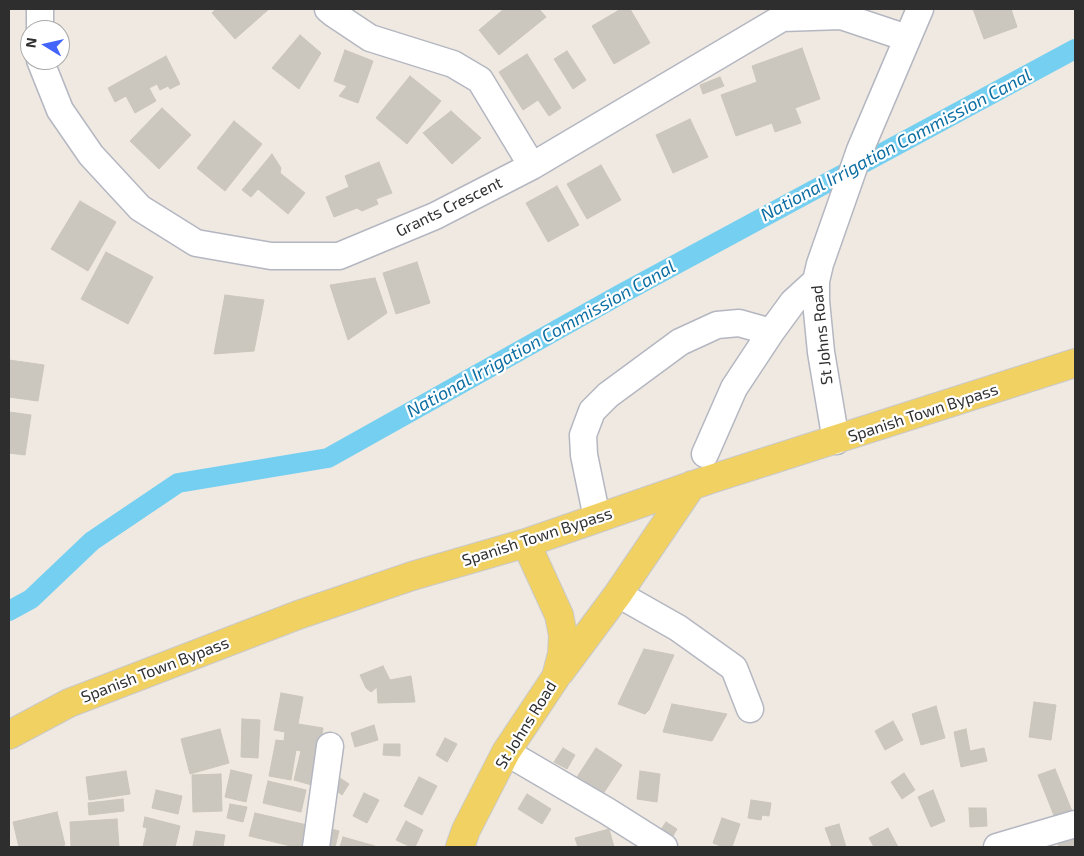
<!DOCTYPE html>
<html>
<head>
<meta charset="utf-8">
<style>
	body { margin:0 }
	#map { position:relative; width:1084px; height:856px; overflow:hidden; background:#efe9e1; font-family:"Exo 2",sans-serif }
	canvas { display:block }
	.frame { position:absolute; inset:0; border:10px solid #2e2e2e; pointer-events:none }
	.north { position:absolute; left:20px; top:20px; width:50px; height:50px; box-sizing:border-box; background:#fff; border:1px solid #ababab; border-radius:50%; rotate:279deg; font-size:14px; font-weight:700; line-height:20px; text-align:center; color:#2e2e2e }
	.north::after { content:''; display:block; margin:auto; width:18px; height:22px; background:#4264fb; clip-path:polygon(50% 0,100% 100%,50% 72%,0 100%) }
</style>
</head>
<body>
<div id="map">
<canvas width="1084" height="856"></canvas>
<div class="frame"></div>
<div class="north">N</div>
</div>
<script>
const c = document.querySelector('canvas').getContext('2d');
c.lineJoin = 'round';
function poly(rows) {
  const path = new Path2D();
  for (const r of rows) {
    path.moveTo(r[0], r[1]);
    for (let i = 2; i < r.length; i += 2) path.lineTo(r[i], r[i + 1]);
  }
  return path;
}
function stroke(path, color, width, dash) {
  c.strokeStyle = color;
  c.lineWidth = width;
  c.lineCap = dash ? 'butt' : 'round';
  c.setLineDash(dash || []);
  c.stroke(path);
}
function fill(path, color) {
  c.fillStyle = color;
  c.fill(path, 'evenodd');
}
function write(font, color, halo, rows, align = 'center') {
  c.font = font + ' "Exo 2",sans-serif';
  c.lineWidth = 4.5;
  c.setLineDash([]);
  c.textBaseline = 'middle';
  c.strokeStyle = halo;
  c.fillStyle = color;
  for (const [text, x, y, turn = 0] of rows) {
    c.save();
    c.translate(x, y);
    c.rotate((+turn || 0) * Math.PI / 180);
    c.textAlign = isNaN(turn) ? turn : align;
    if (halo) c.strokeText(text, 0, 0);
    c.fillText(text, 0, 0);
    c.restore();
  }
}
const canal = poly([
	[9,611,31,599,92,541,178,483,328,458,621,294,1075,49]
]);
const building = poly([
	[216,9,269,9,235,39,212,13,216,9],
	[504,9,539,9,546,17,499,55,479,30,504,9],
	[621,9,630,9,650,43,614,64,592,26,621,9],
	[973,9,1011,9,1017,27,984,39,973,9],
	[300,35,321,53,299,89,272,68,300,35],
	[802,48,820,99,795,108,801,123,775,132,772,123,736,136,721,95,757,82,752,66,802,48],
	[345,50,373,61,358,103,339,96,347,86,334,81,345,50],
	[567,51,586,80,573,89,554,59,567,51],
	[527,54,561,108,549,116,538,100,523,110,499,72,527,54],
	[166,56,180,84,170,89,168,86,160,90,157,84,149,88,156,101,135,113,126,96,115,102,108,88,166,56],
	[410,76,441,101,407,144,376,118,410,76],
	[720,77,724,86,703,94,700,85,720,77],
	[162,108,191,135,159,169,130,141,162,108],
	[451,111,481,138,452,164,423,133,451,111],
	[690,119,708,157,673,173,656,135,690,119],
	[234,121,262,144,225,191,197,168,234,121],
	[272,154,281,168,280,173,305,193,288,214,258,189,251,197,242,190,272,154],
	[379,162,392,193,376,199,378,204,362,211,357,208,334,217,326,197,349,187,345,176,379,162],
	[601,165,621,200,587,219,567,184,601,165],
	[557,186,579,225,548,242,526,203,557,186],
	[80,201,116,222,88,271,51,249,80,201],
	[106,252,153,277,128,324,81,299,106,252],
	[417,262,430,303,396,314,383,273,417,262],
	[375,278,387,313,348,340,330,285,375,278],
	[225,295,264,300,254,351,214,354,225,295],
	[9,360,44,365,38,401,9,397,9,360],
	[9,412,31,415,25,455,9,453,9,412],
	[644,649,674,655,649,710,645,714,618,704,644,649],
	[383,666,390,680,411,676,415,702,378,703,377,687,371,692,366,688,360,675,383,666],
	[281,693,303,697,298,724,323,728,319,754,296,750,291,780,269,776,276,740,284,741,285,732,274,730,281,693],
	[1034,702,1056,705,1051,740,1029,737,1034,702],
	[672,704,727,714,712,741,663,732,672,704],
	[936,706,945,738,921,745,912,714,936,706],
	[242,719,260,720,258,758,241,757,242,719],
	[893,721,903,740,885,750,875,731,893,721],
	[374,725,378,740,355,747,351,733,374,725],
	[220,729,229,763,190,774,181,739,220,729],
	[966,729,970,751,984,748,987,761,961,767,954,732,966,729],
	[445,738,457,744,447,762,436,755,445,738],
	[384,744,400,744,400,756,383,755,384,744],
	[563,748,575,755,567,769,554,762,563,748],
	[596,748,622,765,603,794,577,777,596,748],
	[301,751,322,756,314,767,313,773,318,775,315,786,294,780,301,751],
	[1055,769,1074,816,1057,823,1038,775,1055,769],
	[231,770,252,775,246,802,225,797,231,770],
	[126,771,130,794,89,800,86,777,126,771],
	[640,771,660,774,657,802,637,799,640,771],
	[904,773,915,790,902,799,891,782,904,773],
	[221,774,222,811,193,812,192,775,221,774],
	[337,776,349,784,342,795,330,786,337,776],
	[419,777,437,786,422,815,404,806,419,777],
	[268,781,306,790,301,812,263,803,268,781],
	[156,790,182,796,178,814,152,808,156,790],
	[933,790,945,821,931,827,918,797,933,790],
	[364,793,379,800,367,823,353,816,364,793],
	[527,794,551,809,542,824,518,809,527,794],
	[123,799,124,811,89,815,88,803,123,799],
	[751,800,771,803,769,816,762,815,761,820,748,818,751,800],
	[230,804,247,807,243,822,227,818,230,804],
	[969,808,986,808,987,826,970,827,969,808],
	[57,812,65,845,56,847,19,847,13,822,57,812],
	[255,813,307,825,302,847,295,847,249,836,255,813],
	[145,817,180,826,175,847,143,847,147,828,143,827,145,817],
	[722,818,740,824,732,847,723,847,713,843,722,818],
	[117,819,119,847,71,847,70,822,117,819],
	[406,821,423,830,415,847,411,847,396,840,406,821],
	[666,822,677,829,670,841,658,834,666,822],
	[839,824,846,847,832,847,825,828,839,824],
	[324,827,339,831,335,847,320,847,324,827],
	[888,828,898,847,874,847,869,838,888,828],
	[609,829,614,847,578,847,575,838,609,829],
	[196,831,225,835,223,847,193,846,196,831],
	[1075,836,1075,847,1059,847,1057,840,1075,836],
	[343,837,375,846,374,847,340,847,343,837]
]);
const minor = poly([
	[328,9,334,14,370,38,453,64,480,80,532,166],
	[40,30,40,9],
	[40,60,60,110,91,155,140,208,196,243,271,256,339,256,435,216,532,166,782,18,841,16,907,38],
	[836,441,821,352,816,301,816,281,820,264,860,150,920,9],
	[705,454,734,388,771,332,793,302,816,281],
	[597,518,584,455,583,435,592,411,608,395,680,342,717,325,739,323,771,332],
	[618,594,678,628,734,668,750,709],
	[506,752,607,811,664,847],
	[316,847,330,746],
	[997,847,1075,824]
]);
const major = poly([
	[560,672,618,594,692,485],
	[9,735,69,703,298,615,412,576,526,543,708,480,1075,363],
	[460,847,466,830,506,752,556,677,562,654,563,635,559,615,526,543]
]);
const streetNames = [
	["Grants Crescent",449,207,-26],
	["St Johns Road",822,335,-96],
	["Spanish Town Bypass",923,413,-18],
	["Spanish Town Bypass",537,537,-18],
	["Spanish Town Bypass",155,670,-21],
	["St Johns Road",526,725,-58]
];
const waterNames = [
	["National Irrigation Commission Canal",896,145,-28],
	["National Irrigation Commission Canal",541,339,-29]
];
stroke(canal, '#75cff0', 20);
fill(building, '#cbc7bf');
stroke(building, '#cbc5ba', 1);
stroke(minor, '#b4b7c1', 29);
stroke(major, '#c9c9c9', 30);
stroke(minor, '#fff', 26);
stroke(major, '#f2d163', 28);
write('16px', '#2e2e2e', '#fff', streetNames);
write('italic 18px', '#0d6fa3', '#fff', waterNames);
</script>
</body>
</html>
